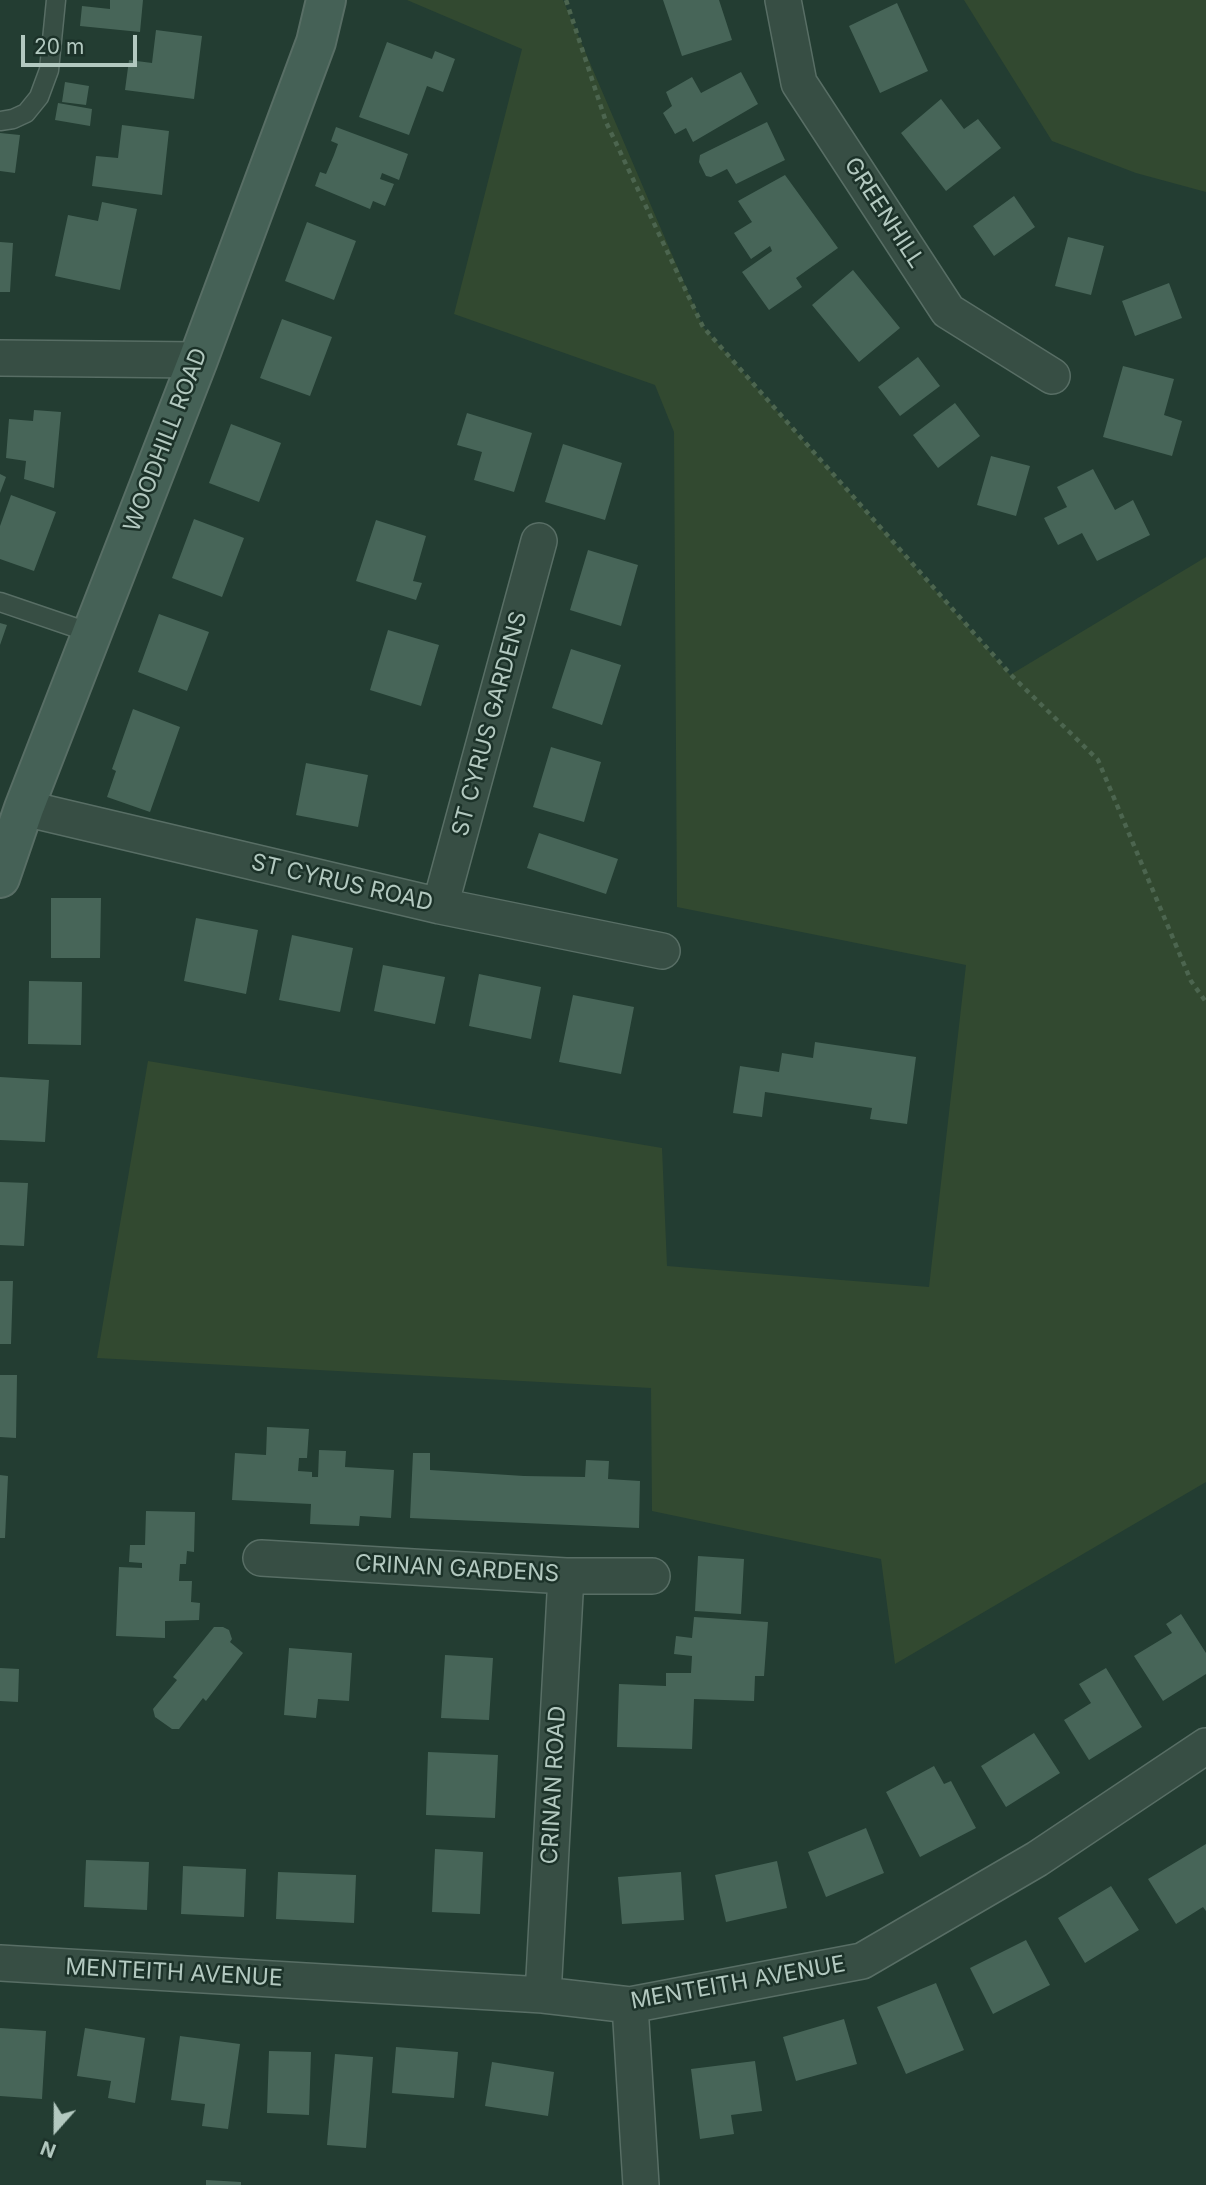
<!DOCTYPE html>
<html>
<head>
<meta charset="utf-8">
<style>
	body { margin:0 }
	#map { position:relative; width:1206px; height:2185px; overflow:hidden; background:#233d32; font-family:Inter,sans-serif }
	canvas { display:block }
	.north { position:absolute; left:21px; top:2094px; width:70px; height:70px; -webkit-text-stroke:5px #1c3229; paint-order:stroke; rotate:201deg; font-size:19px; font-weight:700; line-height:28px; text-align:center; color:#b3c9c0 }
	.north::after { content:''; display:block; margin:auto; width:24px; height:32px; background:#b3c9c0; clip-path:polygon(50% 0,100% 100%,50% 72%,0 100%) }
	.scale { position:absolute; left:21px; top:35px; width:116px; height:32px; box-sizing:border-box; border:4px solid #b3c9c0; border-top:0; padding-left:9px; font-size:21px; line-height:24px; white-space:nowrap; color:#b3c9c0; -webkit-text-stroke:5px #1c3229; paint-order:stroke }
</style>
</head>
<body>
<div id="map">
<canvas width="1206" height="2185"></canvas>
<div class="north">N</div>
<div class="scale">20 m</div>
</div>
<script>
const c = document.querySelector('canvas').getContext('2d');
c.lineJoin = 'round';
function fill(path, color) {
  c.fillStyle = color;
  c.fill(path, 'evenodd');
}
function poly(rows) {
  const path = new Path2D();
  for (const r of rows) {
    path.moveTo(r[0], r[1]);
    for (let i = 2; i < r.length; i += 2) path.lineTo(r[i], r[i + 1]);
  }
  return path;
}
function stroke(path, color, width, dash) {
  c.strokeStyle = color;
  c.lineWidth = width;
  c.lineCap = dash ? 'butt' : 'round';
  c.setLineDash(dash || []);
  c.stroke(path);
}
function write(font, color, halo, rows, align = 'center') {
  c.font = font + ' Inter,sans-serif';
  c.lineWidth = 5;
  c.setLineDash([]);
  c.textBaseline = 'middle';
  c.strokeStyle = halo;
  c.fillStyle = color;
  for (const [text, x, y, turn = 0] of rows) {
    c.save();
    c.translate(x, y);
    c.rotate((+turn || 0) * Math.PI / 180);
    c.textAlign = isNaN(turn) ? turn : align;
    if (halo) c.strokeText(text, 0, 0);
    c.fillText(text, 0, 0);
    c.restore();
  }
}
const green = poly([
	[407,0,563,0,703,327,1010,675,1206,557,1206,1482,895,1664,881,1559,652,1511,651,1388,97,1358,148,1061,662,1148,667,1266,929,1287,966,965,677,907,674,432,655,385,454,314,522,49],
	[964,0,1206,0,1206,192,1136,173,1052,141]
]);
const building = poly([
	[110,0,143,0,140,32,80,26,82,6,110,9],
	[663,0,719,0,732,40,682,56],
	[897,3,928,71,880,93,849,26],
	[156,30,202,36,194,99,125,90,129,60,152,63],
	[387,42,432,59,435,51,455,59,443,92,427,86,409,135,359,117],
	[741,72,758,104,693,142,686,128,675,134,663,113,672,106,666,92,692,77,701,93],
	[65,82,89,86,86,105,62,102],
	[941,99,964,129,978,119,1001,148,946,191,901,133],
	[58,103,92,109,90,126,55,120],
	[767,122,785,160,736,184,727,169,711,177,706,176,699,162,700,155],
	[122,125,169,131,162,195,92,186,96,156,118,158],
	[336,127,408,154,399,180,382,173,380,179,394,184,385,206,373,201,370,209,315,186,320,172,326,174,334,155,338,144,331,141],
	[0,133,20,135,15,173,0,171],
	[785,175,838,248,796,278,802,287,769,310,742,272,772,251,770,246,751,259,734,233,752,222,738,201],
	[1014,196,1035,227,994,256,973,226],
	[102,202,137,209,120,290,55,276,68,215,98,221],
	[307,222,356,241,334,300,285,281],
	[1068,237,1104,246,1091,295,1055,286],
	[0,242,13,243,10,292,0,292],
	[853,270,900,328,859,362,812,305],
	[1169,283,1182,318,1135,336,1122,301],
	[282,319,332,337,310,396,260,378],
	[918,357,940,386,900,416,878,387],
	[1123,366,1174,379,1164,415,1182,421,1172,456,1103,437],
	[955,403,980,436,938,468,913,435],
	[34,410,61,412,54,488,24,479,26,461,6,458,9,419,33,421],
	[467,413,532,433,514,492,474,480,482,452,457,445],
	[231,424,281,443,259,502,209,483],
	[563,444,622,463,605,520,545,502],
	[991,456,1030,466,1016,516,977,505],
	[1093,469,1115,510,1133,500,1150,535,1097,561,1082,533,1058,545,1044,518,1067,507,1057,487],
	[0,474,6,477,0,493],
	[11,495,56,512,34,571,0,559,0,526],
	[194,519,244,538,222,597,172,578],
	[376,520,426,536,413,581,422,583,416,600,356,581],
	[588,550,638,565,621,626,570,610],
	[159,614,209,632,187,691,138,672],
	[0,623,7,625,0,645],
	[388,630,439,645,421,706,370,690],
	[571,649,621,665,602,725,552,708],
	[133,709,180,727,150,812,107,797,116,771,112,769],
	[551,747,601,762,584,822,533,807],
	[306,763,368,775,358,827,296,815],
	[539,833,618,859,606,894,527,868],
	[51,898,101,898,100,958,51,958],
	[196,918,258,930,246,994,184,981],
	[292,935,353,948,340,1012,279,1000],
	[383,965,445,977,435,1024,374,1011],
	[479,974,541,987,531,1039,469,1026],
	[29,981,82,982,81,1045,28,1044],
	[573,995,634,1007,621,1074,559,1062],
	[815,1042,916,1057,907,1124,870,1119,872,1108,765,1092,762,1117,733,1113,740,1066,779,1072,782,1053,813,1058],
	[0,1077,49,1080,45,1142,0,1140],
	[0,1182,28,1183,24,1246,0,1245],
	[0,1281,13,1281,11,1344,0,1344],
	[0,1375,17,1375,16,1438,0,1437],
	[267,1427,309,1429,307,1458,299,1458,298,1471,312,1472,312,1477,318,1477,319,1450,346,1451,345,1467,394,1470,391,1518,360,1516,359,1526,310,1524,311,1504,232,1500,235,1453,266,1455],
	[413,1453,430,1453,430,1470,524,1476,585,1477,586,1460,609,1461,608,1479,640,1481,639,1528,410,1518],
	[0,1475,8,1476,5,1538,0,1538],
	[146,1511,195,1512,194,1552,187,1551,186,1564,180,1564,179,1581,192,1581,191,1602,200,1603,199,1620,165,1621,165,1638,116,1636,119,1567,142,1568,142,1563,129,1562,130,1545,145,1545],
	[698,1556,744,1559,741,1614,695,1611],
	[1181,1614,1206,1653,1206,1674,1163,1701,1134,1656,1172,1633,1166,1624],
	[694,1617,768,1622,764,1676,755,1676,754,1701,694,1699,692,1749,617,1747,619,1684,666,1686,666,1673,691,1673,692,1656,674,1654,676,1636,692,1638],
	[214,1627,223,1627,229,1630,232,1639,230,1642,243,1653,206,1701,203,1698,179,1729,172,1729,155,1717,153,1709,177,1680,173,1677],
	[289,1648,352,1653,349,1701,318,1699,316,1718,284,1715],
	[445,1655,493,1658,489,1720,441,1718],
	[0,1668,19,1669,18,1702,0,1701],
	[1106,1668,1142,1727,1089,1760,1064,1720,1091,1703,1079,1684],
	[1034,1733,1060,1773,1006,1807,981,1766],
	[428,1752,498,1755,495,1818,426,1815],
	[934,1766,944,1784,951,1781,976,1828,920,1857,886,1792],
	[866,1828,884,1873,826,1897,808,1852],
	[1206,1844,1206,1911,1203,1907,1176,1924,1148,1879],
	[435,1849,483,1852,480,1914,432,1912],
	[86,1860,149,1862,147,1910,84,1907],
	[777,1861,787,1908,726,1922,715,1875],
	[183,1866,246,1869,244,1917,181,1914],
	[278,1872,356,1875,354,1923,276,1919],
	[681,1872,684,1920,622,1924,618,1877],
	[1111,1886,1139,1930,1085,1963,1058,1918],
	[1026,1940,1050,1985,993,2014,970,1968],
	[936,1983,964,2050,906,2074,877,2007],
	[844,2019,857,2064,796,2081,783,2037],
	[0,2028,46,2031,42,2099,0,2096],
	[85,2028,145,2038,135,2103,108,2098,111,2081,77,2076],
	[180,2036,240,2044,228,2129,202,2126,205,2104,171,2100],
	[396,2047,458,2052,454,2098,392,2093],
	[269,2051,311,2052,309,2115,267,2113],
	[335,2054,373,2057,366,2148,327,2145],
	[755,2061,762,2111,731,2115,734,2134,700,2139,691,2069],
	[492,2062,554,2072,548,2116,485,2106],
	[206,2180,241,2182,241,2185,206,2185]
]);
const path = poly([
	[566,0,606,122,703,327,1011,675,1098,760,1191,981,1206,1002]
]);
const lane = poly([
	[0,121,13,119,26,113,39,97,49,70,56,0],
	[0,602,91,633]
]);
const street = poly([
	[783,0,799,83,948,311,1052,376],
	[0,358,198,360],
	[24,808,440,906,662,951],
	[440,906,539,541],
	[261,1558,566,1576,652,1576],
	[0,1963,543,1995,630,2005,862,1961,1037,1859,1206,1746],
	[543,1995,566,1576],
	[630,2005,641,2185]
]);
const secondary = poly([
	[0,878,24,808,198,360,316,42,326,0]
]);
const streetNames = [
	["GREENHILL",884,213,57],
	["WOODHILL ROAD",166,440,-69],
	["ST CYRUS GARDENS",490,724,-75],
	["ST CYRUS ROAD",342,883,13],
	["CRINAN GARDENS",457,1569,3],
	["CRINAN ROAD",554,1785,-87],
	["MENTEITH AVENUE",174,1973,3],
	["MENTEITH AVENUE",738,1983,-10]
];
fill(green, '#324930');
fill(building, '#476558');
stroke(lane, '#586e65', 21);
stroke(street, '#586e65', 38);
stroke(secondary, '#586e65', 42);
stroke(path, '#4c654f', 4.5, [5, 5]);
stroke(lane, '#374e44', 18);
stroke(street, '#374e44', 35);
stroke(secondary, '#456156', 38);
write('23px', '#b3c9c0', '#1c3229', streetNames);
</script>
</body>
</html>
